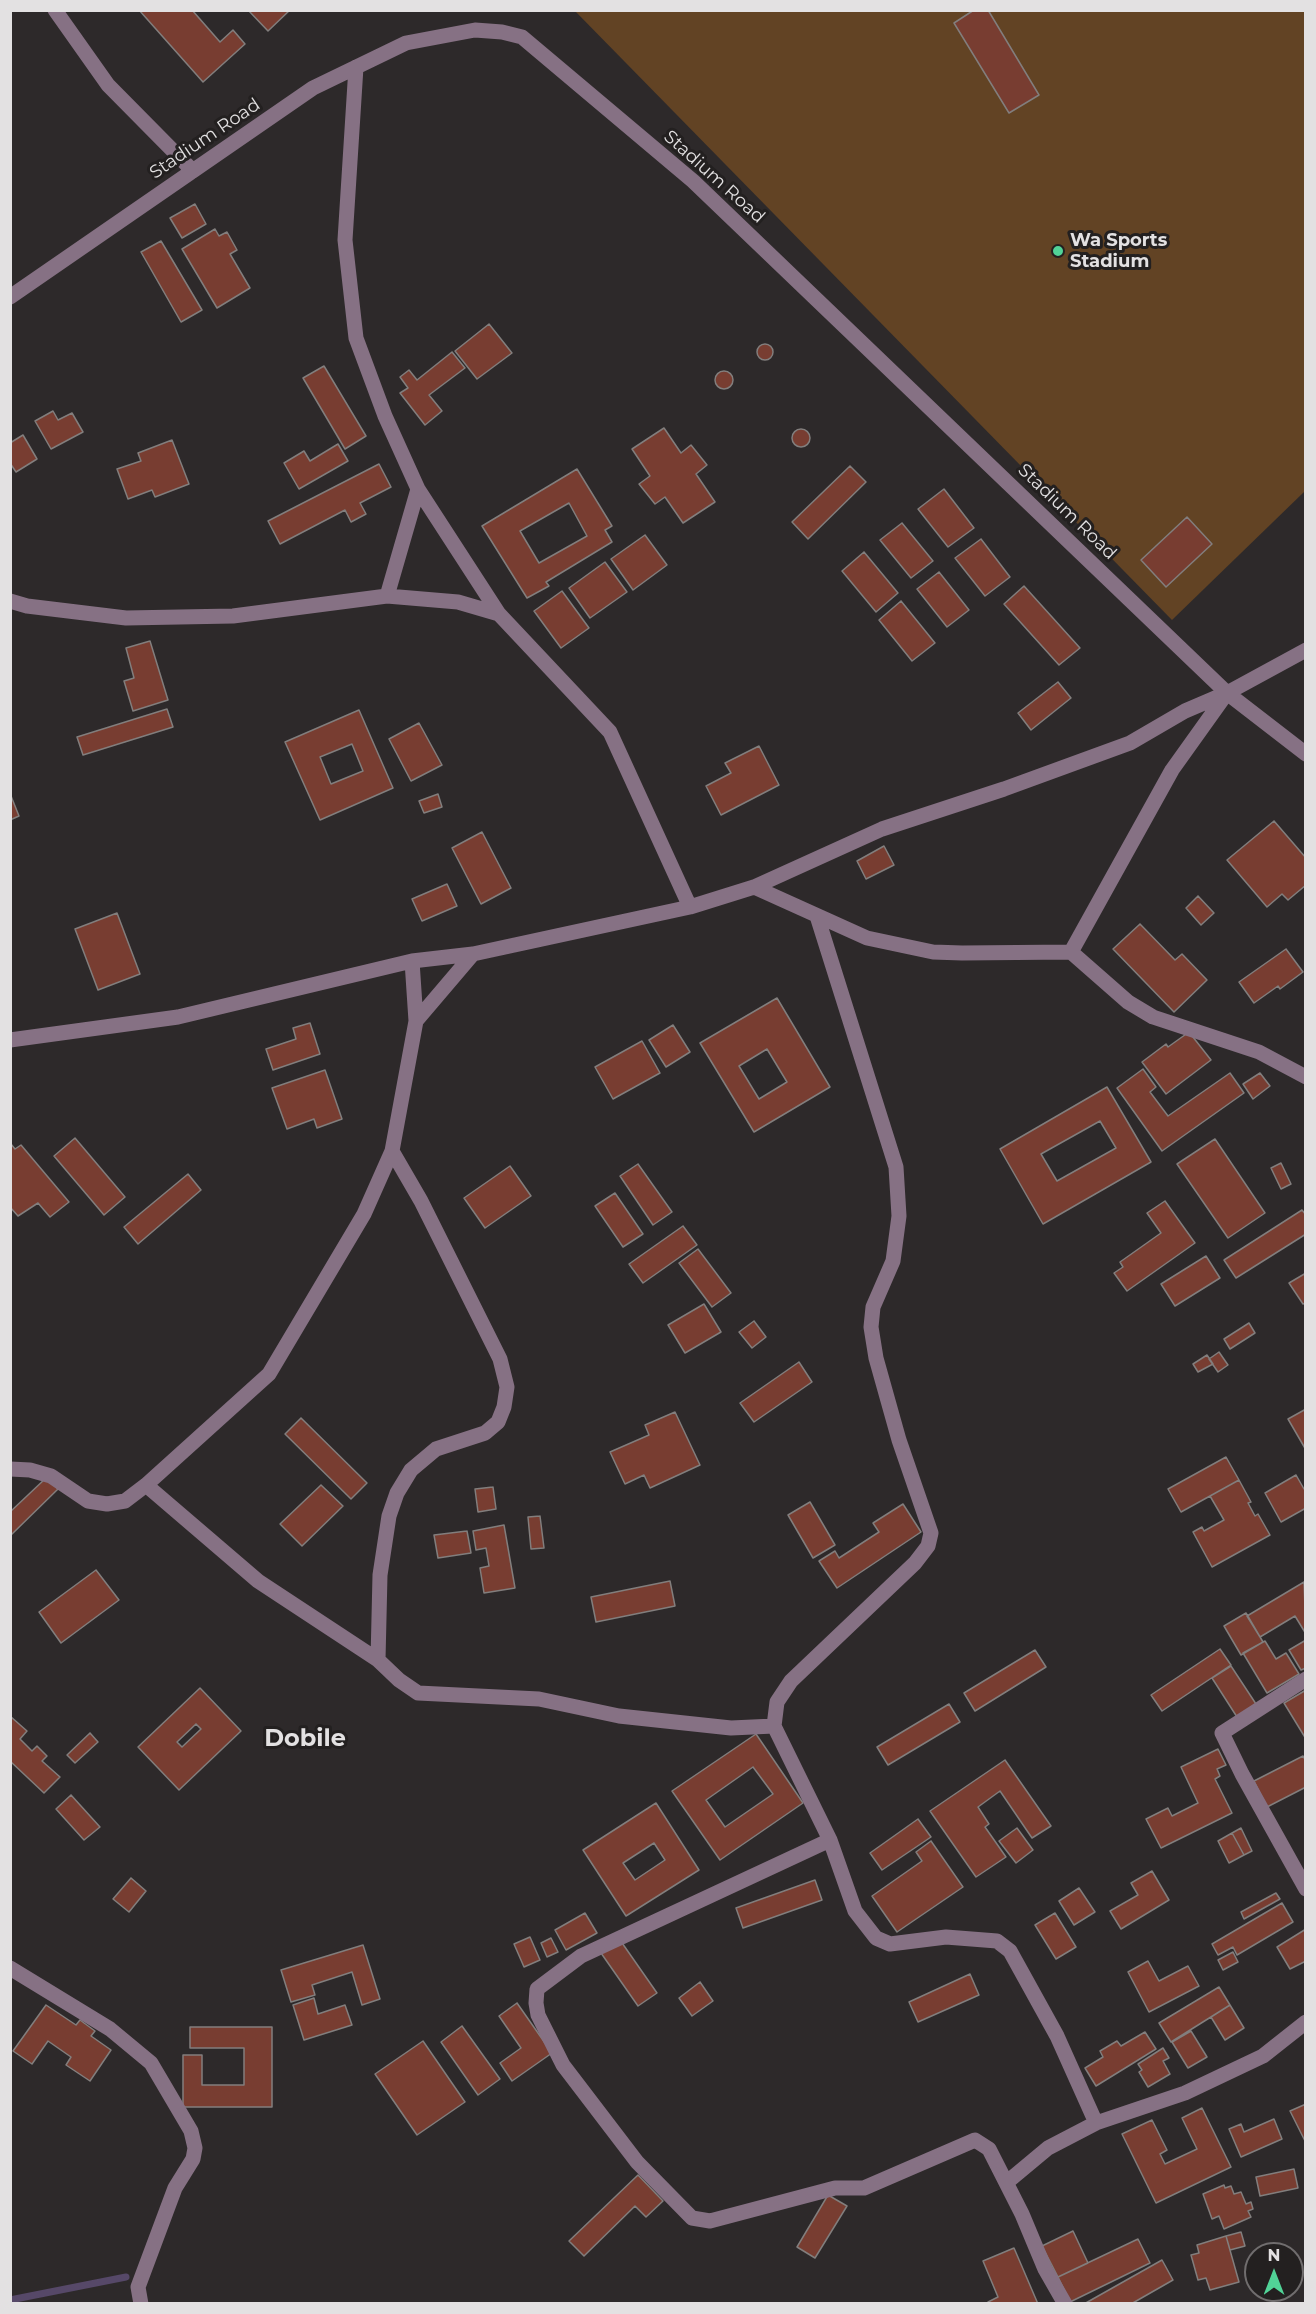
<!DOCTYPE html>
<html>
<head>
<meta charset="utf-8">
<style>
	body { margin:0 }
	#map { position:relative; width:1316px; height:2314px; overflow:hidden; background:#2d292a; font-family:Montserrat,sans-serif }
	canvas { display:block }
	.frame { position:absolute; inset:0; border:12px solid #e3e1e2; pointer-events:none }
	.north { position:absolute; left:1244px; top:2242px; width:60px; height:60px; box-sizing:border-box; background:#232020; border:2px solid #706d6e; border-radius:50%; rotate:0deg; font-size:16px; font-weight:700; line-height:24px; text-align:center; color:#e3e1e2 }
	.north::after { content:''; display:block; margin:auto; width:21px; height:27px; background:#51d397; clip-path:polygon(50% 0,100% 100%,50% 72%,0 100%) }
</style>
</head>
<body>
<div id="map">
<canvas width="1316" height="2314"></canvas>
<div class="frame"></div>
<div class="north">N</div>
</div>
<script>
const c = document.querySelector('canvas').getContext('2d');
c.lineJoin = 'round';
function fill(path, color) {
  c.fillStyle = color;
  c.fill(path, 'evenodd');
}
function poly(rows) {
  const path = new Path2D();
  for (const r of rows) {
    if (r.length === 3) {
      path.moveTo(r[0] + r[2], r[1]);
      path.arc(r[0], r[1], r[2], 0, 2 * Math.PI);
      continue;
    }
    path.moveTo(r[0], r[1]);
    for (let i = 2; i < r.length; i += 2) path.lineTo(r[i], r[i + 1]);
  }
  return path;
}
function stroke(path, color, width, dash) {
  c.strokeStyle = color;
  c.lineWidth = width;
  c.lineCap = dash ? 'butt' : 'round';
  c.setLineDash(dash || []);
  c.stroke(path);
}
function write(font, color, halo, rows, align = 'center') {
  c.font = font + ' Montserrat,sans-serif';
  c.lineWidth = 6;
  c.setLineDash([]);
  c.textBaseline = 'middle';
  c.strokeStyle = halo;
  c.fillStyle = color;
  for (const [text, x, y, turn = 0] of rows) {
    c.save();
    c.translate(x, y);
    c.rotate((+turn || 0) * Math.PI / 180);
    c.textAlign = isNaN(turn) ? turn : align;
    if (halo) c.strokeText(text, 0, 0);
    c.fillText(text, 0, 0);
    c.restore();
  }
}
const green = poly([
	[575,11,1305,11,1305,491,1172,620]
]);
const stream = poly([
	[10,2300,126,2277]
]);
const building = poly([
	[139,10,192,10,220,42,233,30,245,44,203,82,139,10],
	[248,10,290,10,268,31,248,10],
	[974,10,988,10,1039,95,1009,113,954,23,974,10],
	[195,204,206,224,182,238,170,218,195,204],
	[215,229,219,236,227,232,237,250,230,254,250,288,217,308,182,249,215,229],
	[161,241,202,310,181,322,141,252,161,241],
	[489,324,512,353,477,379,455,351,489,324],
	[765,352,8],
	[452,352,465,368,429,395,442,411,425,425,400,393,408,388,400,377,409,370,417,380,452,352],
	[324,366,366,436,345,449,303,378,324,366],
	[724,380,9],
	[53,411,58,420,72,413,83,432,51,449,35,421,53,411],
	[664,428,681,453,691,445,707,465,696,474,715,502,683,523,665,497,655,504,639,484,650,476,632,449,664,428],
	[801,438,9],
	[23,435,37,459,16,472,10,463,10,443,23,435],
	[172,440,189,484,155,497,152,490,128,499,117,469,141,461,138,453,172,440],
	[338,444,348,461,299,489,284,463,304,451,310,461,338,444],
	[379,464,391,487,360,503,366,514,351,522,345,510,280,544,268,521,379,464],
	[850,466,866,482,808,539,792,522,850,466],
	[577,469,612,526,605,530,612,542,546,582,549,586,527,598,482,526,577,469],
	[569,503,587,536,539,563,520,531,569,503],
	[944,489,974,528,948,547,918,509,944,489],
	[1187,517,1212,544,1166,587,1141,560,1187,517],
	[902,523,933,561,911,578,880,540,902,523],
	[645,535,667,565,633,590,611,559,645,535],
	[981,539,1010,577,985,596,955,558,981,539],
	[864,552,898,593,876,612,842,571,864,552],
	[605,562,627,592,590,618,569,588,605,562],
	[939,572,969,610,947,627,917,589,939,572],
	[1024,586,1080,648,1059,665,1004,604,1024,586],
	[562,591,589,628,561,648,534,611,562,591],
	[901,601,935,643,912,661,879,620,901,601],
	[150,641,168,700,133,711,124,681,134,678,126,648,150,641],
	[1058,682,1071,698,1031,730,1018,713,1058,682],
	[167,709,173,727,83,755,77,737,167,709],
	[359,710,393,788,320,820,285,742,359,710],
	[352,744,363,771,331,784,320,757,352,744],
	[419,723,442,765,411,781,389,739,419,723],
	[759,746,779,785,721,815,706,786,731,773,725,763,759,746],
	[438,794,442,807,424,813,419,801,438,794],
	[11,796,19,816,10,820,10,796,11,796],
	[1274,821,1306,858,1306,885,1288,900,1282,894,1267,907,1227,860,1274,821],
	[482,832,511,888,481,904,452,848,482,832],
	[884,846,894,865,866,879,857,861,884,846],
	[447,884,457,906,422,921,412,899,447,884],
	[1198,896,1214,913,1201,925,1186,908,1198,896],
	[117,913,140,974,98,990,75,929,117,913],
	[1140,924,1175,960,1182,954,1207,980,1174,1012,1113,949,1140,924],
	[1286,949,1303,972,1280,989,1278,986,1254,1003,1239,982,1286,949],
	[777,998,830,1087,754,1132,700,1043,777,998],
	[767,1049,787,1082,759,1099,739,1066,767,1049],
	[310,1023,320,1054,273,1070,266,1049,296,1039,293,1028,310,1023],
	[673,1025,690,1052,666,1067,649,1040,673,1025],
	[1189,1032,1211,1060,1166,1094,1142,1062,1166,1044,1168,1047,1189,1032],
	[642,1041,660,1073,613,1099,595,1067,642,1041],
	[1143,1069,1156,1087,1150,1092,1168,1116,1230,1073,1244,1093,1162,1151,1117,1088,1143,1069],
	[325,1070,342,1119,317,1128,314,1119,287,1129,272,1088,325,1070],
	[1260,1073,1270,1086,1253,1099,1243,1084,1260,1073],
	[1107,1087,1151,1162,1043,1224,1000,1149,1107,1087],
	[1100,1121,1116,1148,1057,1181,1041,1154,1100,1121],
	[75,1138,125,1197,104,1215,54,1156,75,1138],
	[1215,1139,1265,1213,1228,1238,1177,1164,1215,1139],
	[11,1144,15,1149,21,1145,69,1202,50,1217,38,1203,18,1216,10,1207,11,1144],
	[1281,1163,1291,1184,1281,1189,1271,1168,1281,1163],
	[638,1164,672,1212,653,1225,620,1176,638,1164],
	[510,1166,531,1196,485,1228,464,1198,510,1166],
	[188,1174,201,1190,138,1244,124,1227,188,1174],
	[615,1193,643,1234,623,1247,595,1206,615,1193],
	[1165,1201,1195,1243,1127,1291,1114,1273,1123,1267,1120,1262,1161,1233,1147,1213,1165,1201],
	[1302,1210,1306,1215,1306,1234,1236,1278,1224,1260,1302,1210],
	[683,1226,697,1245,643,1283,629,1264,683,1226],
	[698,1249,731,1293,712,1307,679,1263,698,1249],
	[1206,1256,1220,1278,1175,1306,1161,1284,1206,1256],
	[1306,1273,1306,1303,1303,1304,1289,1283,1306,1273],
	[704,1304,721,1332,685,1353,668,1325,704,1304],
	[754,1321,766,1337,752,1348,739,1332,754,1321],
	[1249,1323,1255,1333,1230,1349,1224,1339,1249,1323],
	[1219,1352,1228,1365,1218,1372,1209,1359,1219,1352],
	[1207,1355,1213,1364,1198,1372,1193,1364,1207,1355],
	[799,1362,812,1382,754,1422,740,1403,799,1362],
	[1306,1409,1306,1450,1288,1419,1306,1409],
	[675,1412,700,1465,650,1488,644,1475,625,1484,610,1452,649,1435,645,1425,675,1412],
	[301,1418,367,1483,351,1499,285,1434,301,1418],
	[1226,1457,1239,1480,1181,1512,1168,1489,1226,1457],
	[1296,1475,1304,1489,1306,1488,1306,1508,1281,1522,1265,1493,1296,1475],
	[46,1478,58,1489,10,1536,10,1512,46,1478],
	[1239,1480,1251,1502,1248,1503,1255,1516,1258,1514,1270,1535,1212,1567,1193,1532,1202,1527,1204,1531,1224,1520,1210,1496,1239,1480],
	[321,1485,343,1506,302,1546,280,1524,321,1485],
	[493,1487,496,1509,478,1512,475,1489,493,1487],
	[810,1502,835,1545,813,1558,788,1515,810,1502],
	[903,1504,921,1532,837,1588,819,1561,835,1551,839,1558,879,1532,873,1523,903,1504],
	[540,1516,544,1548,531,1549,528,1517,540,1516],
	[504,1525,515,1588,484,1593,480,1568,489,1566,486,1548,476,1550,473,1531,504,1525],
	[467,1531,471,1553,438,1558,434,1535,467,1531],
	[96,1570,119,1600,61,1643,39,1612,96,1570],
	[670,1581,675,1606,596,1622,591,1597,670,1581],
	[1304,1582,1306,1634,1295,1616,1260,1637,1247,1616,1304,1582],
	[1246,1613,1263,1642,1241,1655,1224,1626,1246,1613],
	[1306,1640,1306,1668,1301,1670,1289,1650,1306,1640],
	[1265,1641,1276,1659,1286,1653,1299,1674,1267,1693,1243,1653,1265,1641],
	[1220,1649,1231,1665,1162,1711,1151,1695,1220,1649],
	[1035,1650,1046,1667,975,1711,964,1693,1035,1650],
	[1231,1666,1256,1704,1237,1717,1212,1678,1231,1666],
	[200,1688,241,1731,179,1790,138,1747,200,1688],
	[196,1724,201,1729,182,1747,177,1742,196,1724],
	[1306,1690,1306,1739,1284,1703,1306,1690],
	[949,1704,960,1722,888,1765,877,1747,949,1704],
	[10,1716,27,1731,20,1739,32,1751,37,1746,47,1756,42,1761,60,1777,44,1793,10,1761,10,1716],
	[90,1733,98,1742,75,1763,67,1755,90,1733],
	[756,1734,803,1803,720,1860,672,1791,756,1734],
	[753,1767,773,1794,725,1827,706,1800,753,1767],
	[1218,1749,1226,1765,1217,1769,1220,1776,1215,1779,1232,1813,1161,1848,1146,1819,1168,1808,1172,1816,1198,1803,1181,1767,1218,1749],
	[1303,1756,1306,1761,1306,1787,1267,1807,1254,1781,1303,1756],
	[1005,1760,1051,1826,1032,1838,1000,1791,978,1807,989,1824,985,1827,1006,1857,976,1877,930,1811,1005,1760],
	[71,1795,100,1827,84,1840,56,1809,71,1795],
	[656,1803,699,1870,626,1916,583,1850,656,1803],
	[654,1843,665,1860,635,1880,623,1863,654,1843],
	[918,1819,931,1837,882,1870,870,1853,918,1819],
	[1017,1828,1033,1850,1016,1863,999,1841,1017,1828],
	[1241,1828,1252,1851,1244,1855,1232,1833,1241,1828],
	[1232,1833,1244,1855,1229,1863,1218,1841,1232,1833],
	[931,1841,963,1887,897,1932,872,1896,922,1861,916,1852,931,1841],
	[1152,1871,1169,1900,1121,1929,1110,1911,1138,1895,1131,1883,1152,1871],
	[131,1878,146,1891,129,1912,113,1899,131,1878],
	[815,1880,822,1900,743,1928,736,1908,815,1880],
	[1079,1888,1095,1912,1074,1925,1059,1901,1079,1888],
	[1276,1893,1280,1899,1244,1919,1241,1912,1276,1893],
	[1282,1903,1293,1922,1237,1955,1233,1947,1218,1955,1212,1944,1282,1903],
	[585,1913,597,1933,566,1950,555,1930,585,1913],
	[1055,1913,1076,1947,1056,1959,1035,1925,1055,1913],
	[1306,1929,1306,1961,1290,1969,1277,1947,1306,1929],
	[530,1937,540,1960,524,1967,514,1944,530,1937],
	[551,1938,558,1952,547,1957,541,1943,551,1938],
	[620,1940,657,1993,638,2006,601,1953,620,1940],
	[363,1945,380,1999,362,2005,352,1972,312,1985,315,1995,291,2002,281,1970,363,1945],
	[1233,1952,1238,1962,1223,1970,1218,1960,1233,1952],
	[1148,1961,1159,1981,1188,1966,1199,1986,1149,2012,1128,1972,1148,1961],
	[970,1974,979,1995,918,2022,909,2002,970,1974],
	[700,1982,713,2001,692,2016,679,1998,700,1982],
	[1219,1987,1230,2005,1171,2042,1159,2023,1219,1987],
	[314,1998,318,2014,345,2005,352,2025,304,2040,293,2005,314,1998],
	[517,2003,552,2053,512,2081,500,2063,521,2048,499,2016,517,2003],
	[46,2005,76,2025,80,2020,95,2031,91,2036,111,2050,90,2081,66,2065,71,2057,48,2041,32,2064,13,2051,46,2005],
	[1230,2005,1244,2028,1225,2040,1211,2017,1230,2005],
	[462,2026,500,2079,478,2095,441,2042,462,2026],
	[190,2027,272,2027,272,2107,183,2107,183,2055,202,2055,202,2085,244,2085,244,2048,190,2048,190,2027],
	[1191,2031,1207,2057,1188,2068,1172,2042,1191,2031],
	[1145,2032,1156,2049,1096,2086,1085,2068,1103,2057,1100,2051,1117,2041,1121,2046,1145,2032],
	[423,2041,465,2102,417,2135,375,2074,423,2041],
	[1163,2048,1169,2058,1163,2061,1170,2074,1148,2087,1139,2072,1142,2070,1138,2064,1163,2048],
	[1306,2104,1306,2143,1290,2111,1306,2104],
	[1202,2108,1231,2167,1156,2203,1122,2134,1152,2120,1167,2150,1160,2154,1165,2164,1197,2149,1182,2118,1202,2108],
	[1274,2119,1282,2139,1241,2157,1229,2129,1241,2124,1244,2132,1274,2119],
	[1294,2169,1298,2188,1260,2196,1256,2177,1294,2169],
	[638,2175,663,2201,646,2217,635,2206,584,2256,569,2241,638,2175],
	[1224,2185,1225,2188,1231,2186,1234,2194,1241,2192,1246,2204,1251,2202,1253,2209,1248,2211,1251,2217,1224,2229,1219,2216,1212,2219,1203,2194,1224,2185],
	[828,2195,847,2206,815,2258,797,2247,828,2195],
	[1073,2231,1088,2263,1058,2277,1042,2246,1073,2231],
	[1241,2232,1245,2246,1230,2250,1226,2236,1241,2232],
	[1226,2236,1239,2282,1210,2290,1206,2278,1198,2280,1191,2255,1199,2253,1197,2245,1226,2236],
	[1138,2239,1150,2263,1070,2302,1058,2277,1138,2239],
	[1014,2248,1038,2304,989,2304,988,2302,998,2297,983,2261,1014,2248],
	[1162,2260,1173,2280,1131,2304,1084,2304,1162,2260]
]);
const minor = poly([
	[55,10,108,85,193,171],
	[356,67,345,240,356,338,385,416,418,489,499,614,610,732,690,907],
	[10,297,313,88,406,43,475,30,502,32,522,37,693,181,1227,693,1306,754],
	[387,596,418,489],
	[10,601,27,606,126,618,233,616,387,596,458,602,499,614],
	[754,887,867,938,933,952,962,953,1071,952,1128,1002,1153,1017,1259,1052,1306,1077],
	[817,916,896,1167,899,1216,893,1261,873,1307,871,1327,876,1358,899,1440,931,1533,928,1546,915,1563,791,1681,777,1702,774,1726,830,1840,855,1911,876,1938,890,1944,946,1937,997,1941,1010,1951,1057,2036,1096,2123],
	[1071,952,1172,770,1227,693],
	[416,1021,473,954],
	[10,1040,178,1017,412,961,473,954,690,907,754,887,882,829,1004,789,1130,743,1185,711,1227,693,1306,650],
	[10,1469,30,1470,51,1476,88,1501,107,1504,125,1501,146,1485,269,1374,364,1214,392,1151,416,1021,412,961],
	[146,1485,258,1581,378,1660,399,1680,418,1693,539,1699,619,1716,731,1728,774,1726],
	[378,1660,380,1575,389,1516,397,1493,411,1470,436,1449,485,1433,498,1422,504,1407,507,1387,500,1359,421,1201,392,1151],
	[1306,1679,1222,1733,1242,1774,1306,1889],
	[830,1840,581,1956,537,1989,536,2003,538,2015,563,2065,637,2162,692,2218,710,2221,835,2188,864,2188,975,2140,989,2149,1022,2214,1045,2269,1065,2304],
	[10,1968,110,2029,151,2063,191,2131,195,2148,193,2159,175,2188,138,2287,141,2304],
	[1006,2183,1048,2148,1096,2123,1185,2093,1263,2056,1306,2022]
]);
const markers = [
	[1058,251,6,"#51d397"]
];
const streetNames = [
	["Stadium Road",205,139,-34],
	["Stadium Road",714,177,42],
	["Stadium Road",1067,512,44]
];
const poiNames = [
	["Wa Sports",1070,241],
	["Stadium",1070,262]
];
const districtNames = [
	["Dobile",305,1739]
];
fill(green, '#624324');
stroke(stream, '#564868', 7);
fill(building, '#783d31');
stroke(building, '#827e7d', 1.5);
stroke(minor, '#867184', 15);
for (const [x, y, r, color] of markers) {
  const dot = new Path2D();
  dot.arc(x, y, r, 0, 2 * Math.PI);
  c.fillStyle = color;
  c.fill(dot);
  stroke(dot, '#232020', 2);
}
write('18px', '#e3e1e2', '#232020', streetNames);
write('bold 18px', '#e3e1e2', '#232020', poiNames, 'left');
write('bold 24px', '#e3e1e2', '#232020', districtNames);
</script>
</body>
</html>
